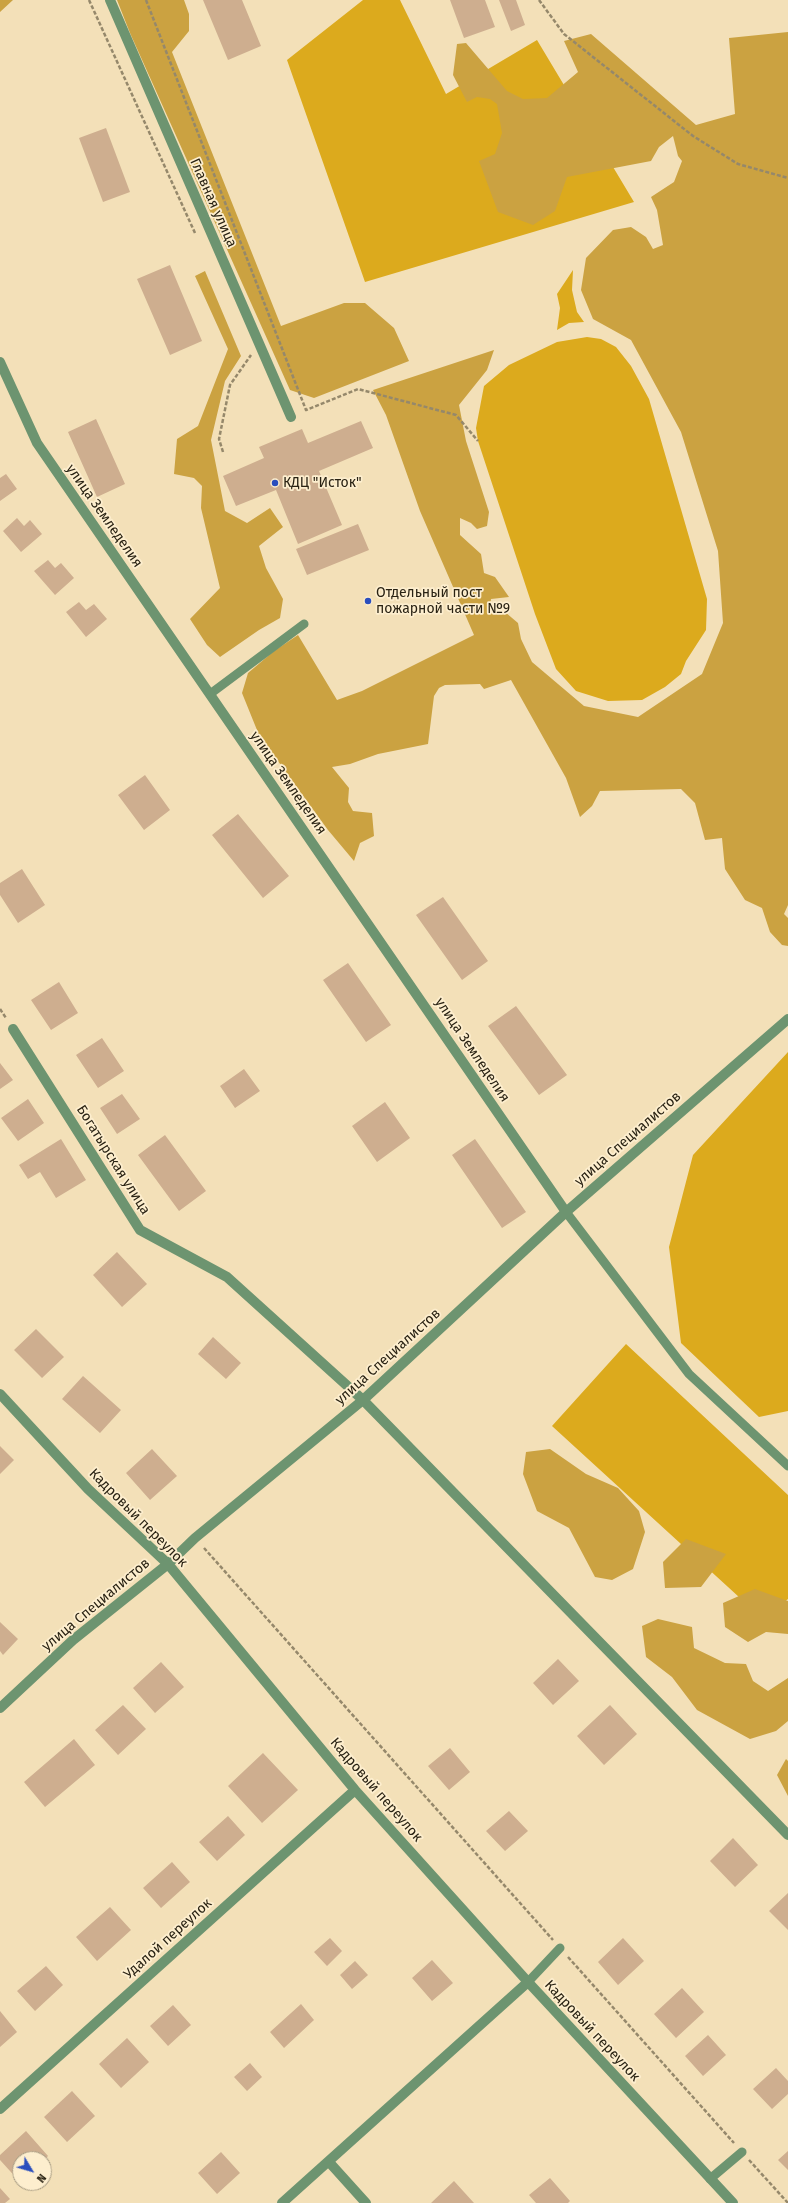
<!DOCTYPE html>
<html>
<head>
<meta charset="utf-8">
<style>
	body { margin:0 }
	#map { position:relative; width:788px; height:2203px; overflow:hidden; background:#f3e0b8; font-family:"Fira Sans",sans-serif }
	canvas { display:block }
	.north { position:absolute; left:12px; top:2151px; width:40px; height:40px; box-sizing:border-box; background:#fdeece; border:1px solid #a89c83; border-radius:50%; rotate:128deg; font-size:11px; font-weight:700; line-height:16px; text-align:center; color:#292213 }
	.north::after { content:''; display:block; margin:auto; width:14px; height:18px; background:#2a4ebd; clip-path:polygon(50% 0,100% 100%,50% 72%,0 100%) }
</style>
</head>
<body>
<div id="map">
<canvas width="788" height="2203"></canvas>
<div class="north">N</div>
</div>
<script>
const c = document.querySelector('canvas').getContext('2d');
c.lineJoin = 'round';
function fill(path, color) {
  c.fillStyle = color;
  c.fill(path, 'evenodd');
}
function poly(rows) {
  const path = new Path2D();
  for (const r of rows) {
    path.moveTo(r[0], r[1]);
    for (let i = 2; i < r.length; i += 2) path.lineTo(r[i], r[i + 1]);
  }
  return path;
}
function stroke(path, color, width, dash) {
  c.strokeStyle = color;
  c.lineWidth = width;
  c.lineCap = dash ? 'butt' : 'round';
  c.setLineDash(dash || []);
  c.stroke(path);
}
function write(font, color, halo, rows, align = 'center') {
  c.font = font + ' "Fira Sans",sans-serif';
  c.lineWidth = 3.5;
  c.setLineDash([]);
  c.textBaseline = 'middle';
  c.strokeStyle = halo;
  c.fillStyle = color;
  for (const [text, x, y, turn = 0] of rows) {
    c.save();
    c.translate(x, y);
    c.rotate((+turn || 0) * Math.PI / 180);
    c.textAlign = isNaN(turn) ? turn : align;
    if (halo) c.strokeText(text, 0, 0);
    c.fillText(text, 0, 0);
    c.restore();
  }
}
const green = poly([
	[363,0,400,0,446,94,537,40,634,202,365,282,287,60],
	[573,270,572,290,577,312,584,322,569,323,557,330,560,308,557,294],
	[587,337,601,339,616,347,631,366,649,399,707,599,706,630,686,661,681,674,665,687,642,700,608,701,576,691,556,669,535,614,478,441,476,428,484,386,509,365,557,342],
	[788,1052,788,1411,759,1417,681,1343,669,1247,693,1155],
	[626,1344,788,1495,788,1599,763,1619,552,1426]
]);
const forest = poly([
	[0,0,13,0,0,12],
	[117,0,184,0,189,14,189,31,172,52,281,326,344,303,365,303,394,328,409,361,314,398,290,390,130,33],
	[788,32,788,905,784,914,788,918,788,946,782,945,770,932,762,908,745,900,725,869,722,838,705,840,695,803,681,789,600,791,592,806,580,817,566,778,511,680,484,689,480,684,445,685,439,688,434,696,428,744,378,754,350,764,332,767,349,788,348,802,353,811,372,813,374,836,360,843,354,861,328,830,259,735,242,693,248,673,274,651,298,635,337,700,362,691,474,635,420,511,386,415,373,390,494,350,487,370,459,405,466,441,489,512,487,526,477,529,471,523,460,518,460,535,481,554,484,573,495,577,509,597,491,599,490,608,505,612,518,623,521,639,532,662,584,706,638,717,702,674,723,623,718,551,681,432,631,340,593,319,581,290,586,258,613,230,631,227,646,237,653,249,663,245,657,210,651,197,674,182,682,161,678,156,673,136,659,147,651,161,567,177,555,211,533,225,498,212,479,161,495,154,502,133,497,104,490,99,477,97,467,102,453,75,457,44,466,43,507,91,523,99,547,98,578,72,564,41,591,34,696,125,735,114,729,38],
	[205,271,241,356,225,381,211,440,225,511,247,523,270,508,283,527,259,546,266,568,283,599,280,618,259,630,220,657,207,645,190,619,220,588,201,508,202,486,194,478,174,474,177,439,198,426,228,349,195,276],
	[550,1449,586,1474,618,1488,639,1511,645,1532,633,1569,612,1580,595,1577,569,1528,537,1511,523,1474,526,1452],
	[686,1539,726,1554,701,1587,665,1588,663,1562],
	[755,1589,788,1601,788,1634,766,1632,748,1642,725,1627,723,1603],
	[658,1619,692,1627,694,1648,725,1663,746,1664,753,1681,768,1691,788,1678,788,1721,776,1731,750,1739,697,1710,672,1677,646,1657,642,1626],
	[786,1759,788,1761,788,1796,777,1775]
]);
const building = poly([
	[203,0,242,0,261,46,228,60],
	[450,0,485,0,495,27,464,38],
	[499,0,516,0,525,25,511,31],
	[106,128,130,192,103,202,79,138],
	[170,265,202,341,170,355,137,279],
	[96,419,125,484,97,497,68,432],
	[361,421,373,448,319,471,342,525,298,544,276,490,236,506,223,476,264,458,259,447,302,429,308,443],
	[6,474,17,489,0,501,0,478],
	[17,518,24,526,30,520,42,534,21,552,3,531],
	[358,524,369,550,307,575,296,549],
	[48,560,55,568,61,563,74,578,55,595,34,571],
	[79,602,86,610,94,604,107,619,86,637,66,612],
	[145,775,170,810,144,830,118,795],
	[238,814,289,876,263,898,212,835],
	[22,869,45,905,18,923,0,895,0,883],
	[443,897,488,961,462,980,416,915],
	[348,963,391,1025,366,1042,323,980],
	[59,982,78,1013,51,1030,31,1000],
	[516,1006,567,1075,539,1095,488,1026],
	[102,1038,124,1071,98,1088,76,1055],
	[0,1063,13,1080,0,1089],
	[244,1069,260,1091,235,1108,220,1086],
	[122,1094,140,1119,117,1134,100,1108],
	[28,1099,44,1123,18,1141,1,1118],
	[385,1102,410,1138,377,1162,352,1126],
	[165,1135,206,1191,179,1211,138,1155],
	[61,1139,86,1180,56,1198,40,1172,28,1179,19,1165],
	[475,1139,526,1212,502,1228,452,1155],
	[117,1252,147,1284,122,1307,93,1275],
	[36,1329,64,1357,42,1378,14,1350],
	[213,1337,241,1363,226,1379,198,1354],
	[83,1376,121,1410,100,1433,62,1399],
	[0,1446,14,1460,0,1474],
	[152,1449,177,1476,150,1500,126,1473],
	[0,1622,18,1639,3,1655,0,1651],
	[558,1659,579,1681,553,1705,533,1683],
	[161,1662,184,1687,155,1713,133,1688],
	[123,1705,146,1729,118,1755,95,1730],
	[610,1705,637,1734,604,1765,577,1736],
	[74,1739,95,1765,45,1807,24,1782],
	[450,1748,470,1772,449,1790,428,1766],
	[263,1753,298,1790,262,1823,228,1786],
	[509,1811,528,1831,505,1851,486,1831],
	[228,1816,245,1835,217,1861,199,1842],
	[733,1838,758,1865,735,1887,710,1861],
	[172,1862,190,1882,161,1908,143,1888],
	[788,1893,788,1930,769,1911],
	[110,1907,131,1930,97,1961,76,1937],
	[330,1938,342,1951,327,1966,314,1952],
	[623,1938,644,1961,618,1985,598,1962],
	[432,1960,453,1983,432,2001,412,1978],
	[355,1961,368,1975,352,1989,340,1975],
	[46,1966,63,1985,35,2011,17,1991],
	[682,1988,704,2012,676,2038,654,2014],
	[301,2004,314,2020,284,2048,270,2032],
	[173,2005,191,2025,168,2046,150,2026],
	[0,2011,17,2032,0,2047],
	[708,2035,726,2055,703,2076,685,2056],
	[127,2038,149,2062,121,2088,99,2064],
	[250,2063,262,2077,247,2091,234,2077],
	[776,2068,788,2081,788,2094,772,2109,753,2089],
	[72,2091,95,2116,67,2142,44,2117],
	[26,2131,48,2156,44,2160,20,2159,20,2182,0,2160,0,2155],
	[788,2151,788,2170,778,2160],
	[221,2152,240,2173,217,2194,198,2173],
	[550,2178,570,2201,568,2203,536,2203,529,2195],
	[454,2181,474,2203,431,2203],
	[0,2188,10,2199,5,2203,0,2203]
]);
const path = poly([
	[89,0,195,233],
	[146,0,306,410,358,389,456,415,478,441],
	[539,0,564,34,693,136,738,164,788,178],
	[223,452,219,439,230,385,251,355],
	[0,1009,6,1018],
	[204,1548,553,1940],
	[568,1957,734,2143],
	[749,2160,788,2203]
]);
const service = poly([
	[210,694,304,624],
	[566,1212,689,1374,788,1466],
	[528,1982,560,1948],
	[710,2179,742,2152]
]);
const minor = poly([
	[110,0,291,417],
	[0,362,37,443,566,1212],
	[13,1029,140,1230,227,1277,363,1400,788,1835],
	[0,1394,88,1489,168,1564,355,1790,528,1982,733,2203],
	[0,1708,73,1640,168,1564,195,1538,363,1400,566,1212,788,1019],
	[0,2109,355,1790],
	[329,2162,366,2203],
	[282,2203,528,1982]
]);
const markers = [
	[275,483,4,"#2a4ebd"],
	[368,601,4,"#2a4ebd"]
];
const streetNames = [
	["Главная улица",213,203,66],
	["улица Земледелия",104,516,55],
	["улица Земледелия",288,783,55],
	["улица Земледелия",472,1050,56],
	["улица Специалистов",628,1139,-41],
	["Богатырская улица",113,1160,58],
	["улица Специалистов",388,1357,-42],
	["Кадровый переулок",138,1518,45],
	["улица Специалистов",96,1605,-40],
	["Кадровый переулок",376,1790,49],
	["Удалой переулок",168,1939,-42],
	["Кадровый переулок",592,2031,47]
];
const poiNames = [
	["КДЦ \"Исток\"",283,483],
	["Отдельный пост",376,593],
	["пожарной части №9",376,609]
];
fill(green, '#dcaa1d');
fill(forest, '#cba241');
fill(building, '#ceae8f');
stroke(path, '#95886b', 2.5, [4, 2]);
stroke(service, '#6d9470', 9);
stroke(minor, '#6d9470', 10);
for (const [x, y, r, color] of markers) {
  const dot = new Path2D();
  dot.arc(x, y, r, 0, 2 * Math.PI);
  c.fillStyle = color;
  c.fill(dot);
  stroke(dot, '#fdeece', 1.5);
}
write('14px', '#292213', '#fdeece', streetNames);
write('14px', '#292213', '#fdeece', poiNames, 'left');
</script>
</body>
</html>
